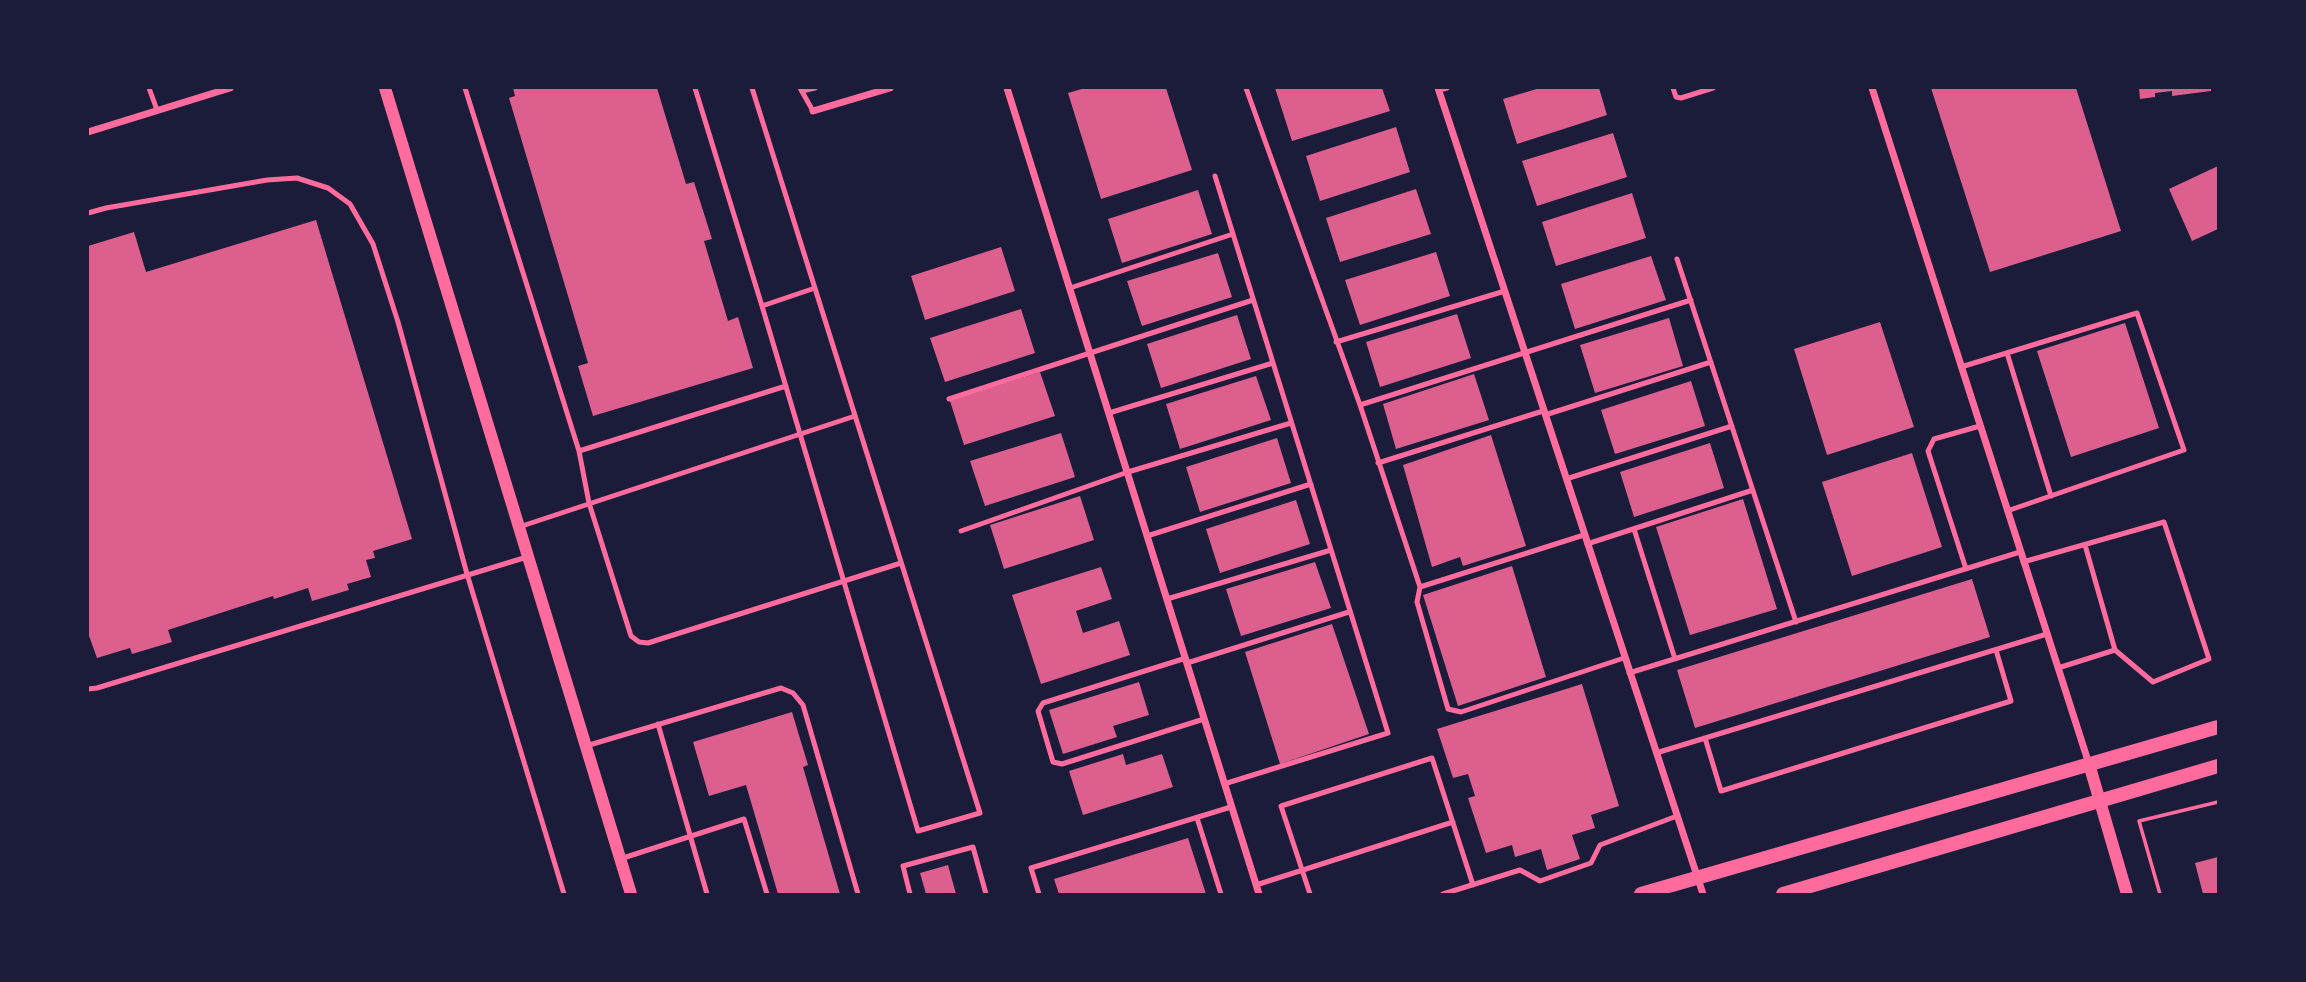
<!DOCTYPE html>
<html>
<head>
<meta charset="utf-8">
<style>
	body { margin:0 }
	#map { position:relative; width:2306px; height:982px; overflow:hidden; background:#1b1b3a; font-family:Ubuntu,sans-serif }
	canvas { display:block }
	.frame { position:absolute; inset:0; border:89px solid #1b1b3a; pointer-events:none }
</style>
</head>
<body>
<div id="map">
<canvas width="2306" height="982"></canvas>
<div class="frame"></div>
</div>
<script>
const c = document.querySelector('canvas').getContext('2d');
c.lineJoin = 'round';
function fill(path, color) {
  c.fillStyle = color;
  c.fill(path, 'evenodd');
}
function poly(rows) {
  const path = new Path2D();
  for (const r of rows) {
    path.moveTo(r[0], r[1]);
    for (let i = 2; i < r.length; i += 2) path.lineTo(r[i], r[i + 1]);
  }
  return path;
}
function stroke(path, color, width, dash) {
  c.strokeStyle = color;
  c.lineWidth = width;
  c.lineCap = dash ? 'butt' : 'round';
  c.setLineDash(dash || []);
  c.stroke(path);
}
const building = poly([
	[513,88,657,88,686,184,694,182,712,239,704,241,728,321,738,317,753,368,593,416,578,366,588,363,509,98,515,96],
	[1085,88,1166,88,1192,170,1101,199,1068,93],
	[1275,88,1382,88,1390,111,1292,141],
	[1540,88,1599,88,1607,115,1517,144,1503,99],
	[1931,88,2076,88,2121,231,1990,272],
	[2139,88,2211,88,2211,91,2172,96,2172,91,2155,93,2155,97,2140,99],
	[1396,127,1410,172,1320,201,1306,156],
	[1613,133,1627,177,1537,206,1522,161],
	[2218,166,2218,229,2192,241,2169,189],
	[1416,189,1431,234,1340,262,1326,218],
	[1198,190,1212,234,1122,263,1108,219],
	[1632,193,1646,238,1556,266,1542,222],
	[316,220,412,539,373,551,375,558,366,560,371,577,347,584,349,590,312,601,308,588,274,599,273,596,168,630,172,642,132,654,130,648,97,658,88,633,88,246,134,232,146,272],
	[1001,247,1015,291,925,320,911,276],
	[1436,252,1450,296,1360,325,1345,280],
	[1218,253,1232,297,1142,326,1127,281],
	[1651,256,1666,300,1575,329,1561,284],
	[1021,309,1035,353,945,382,930,338],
	[1457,314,1471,358,1380,387,1366,342],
	[1237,315,1251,359,1161,388,1147,344],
	[1669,318,1683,366,1595,393,1580,345],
	[1880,322,1914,427,1827,455,1794,349],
	[2125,323,2159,428,2071,457,2037,351],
	[1040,372,1055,416,964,445,950,401],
	[1474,374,1489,420,1396,449,1383,404],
	[1256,376,1271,420,1180,449,1166,404],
	[1691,381,1705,426,1615,454,1601,410],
	[1061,433,1075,477,985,506,970,461],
	[1491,435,1526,546,1463,566,1460,557,1432,567,1403,465],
	[1277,438,1291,483,1200,512,1186,467],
	[1710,443,1724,488,1634,517,1620,472],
	[1912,453,1942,547,1852,576,1822,482],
	[1080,496,1094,540,1004,569,990,525],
	[1743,499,1777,609,1690,635,1656,527],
	[1296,500,1310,544,1220,573,1206,529],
	[1315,562,1331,608,1241,636,1226,589],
	[1512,566,1546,677,1458,706,1423,595],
	[1101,567,1112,599,1076,611,1083,633,1119,621,1130,655,1041,684,1012,595],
	[1972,579,1990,637,1695,728,1677,670],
	[1332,624,1369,734,1280,764,1245,652],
	[1139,682,1149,715,1113,726,1117,737,1063,754,1049,710],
	[1582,684,1619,806,1591,815,1595,828,1572,835,1580,859,1547,870,1541,849,1515,857,1512,845,1486,853,1468,798,1475,796,1468,774,1453,778,1437,729],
	[792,712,808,765,803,767,840,894,778,894,746,785,709,796,693,742],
	[1123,754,1126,765,1162,754,1173,787,1083,815,1069,771],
	[1188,838,1206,894,1059,894,1054,879],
	[2218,857,2218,894,2203,894,2195,863],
	[948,865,956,894,926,894,920,873]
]);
const path = poly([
	[2160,894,2139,821,2218,802]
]);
const service = poly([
	[149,88,157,110],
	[465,88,579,451,589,503,631,636,639,642,648,643,901,563],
	[695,88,762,306,918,831,980,813,752,88],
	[800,88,813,111],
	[1246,88,1360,405,1420,587,1417,602,1448,709,1461,712,1624,658],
	[1673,88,1676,97,1681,98,1713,88],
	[1439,90,1447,88],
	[802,91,815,88],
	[1215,176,1388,733,1224,784],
	[88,213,106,208,267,180,297,178,328,188,350,204,373,244,398,322,467,574,564,894],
	[1677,259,1796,622],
	[1070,288,1233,234],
	[762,306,815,288],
	[1336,342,1505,291],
	[2007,353,2051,496],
	[1961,367,2137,313,2184,450,2007,511],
	[949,399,1253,300],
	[1360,405,1691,300],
	[1109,413,1273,363],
	[1545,415,1711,362],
	[579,451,786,386],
	[1378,463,1543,411],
	[1566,479,1732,426],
	[519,527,855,416],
	[1634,529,1675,659],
	[961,531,1128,472,1291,423],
	[1147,536,1311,484],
	[1587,544,1753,490],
	[2023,562,2164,522,2209,659,2153,682,2115,650,2085,545],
	[1966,569,1928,451,1934,439,1980,426],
	[1420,587,1584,535],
	[1167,599,1331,550],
	[1186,658,1043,703,1038,711,1053,762,1062,764,1204,719],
	[1187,663,1349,612],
	[2058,668,2115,650],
	[1629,673,2020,552],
	[88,689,97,688,527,557],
	[658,724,707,894],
	[1705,738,1721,791,2011,701,1996,650],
	[586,746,781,688,793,693,803,705,858,894],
	[1656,753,2047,634],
	[1197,818,1221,894],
	[620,859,744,819,767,894],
	[1256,885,1453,822],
	[910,894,903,866,973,847,986,894],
	[1039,894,1031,868,1231,807],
	[1310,894,1281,806,1432,758,1473,885],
	[1443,894,1520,870,1540,881,1591,863,1600,845,1677,816]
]);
const minor = poly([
	[1007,88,1259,894],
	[1438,88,1703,894],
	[1872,88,2089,764],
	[813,111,890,88],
	[88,132,230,88]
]);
const tertiary = poly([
	[385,88,631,894],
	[2089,764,2127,894]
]);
const secondary = poly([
	[1641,894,2218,727],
	[1783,894,2218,766]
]);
fill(building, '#dd5f8e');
stroke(path, '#ff6b9d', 3.5);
stroke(service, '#ff6b9d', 5);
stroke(minor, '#ff6b9d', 7);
stroke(tertiary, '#ff6b9d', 12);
stroke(secondary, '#ff6b9d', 14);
</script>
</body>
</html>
